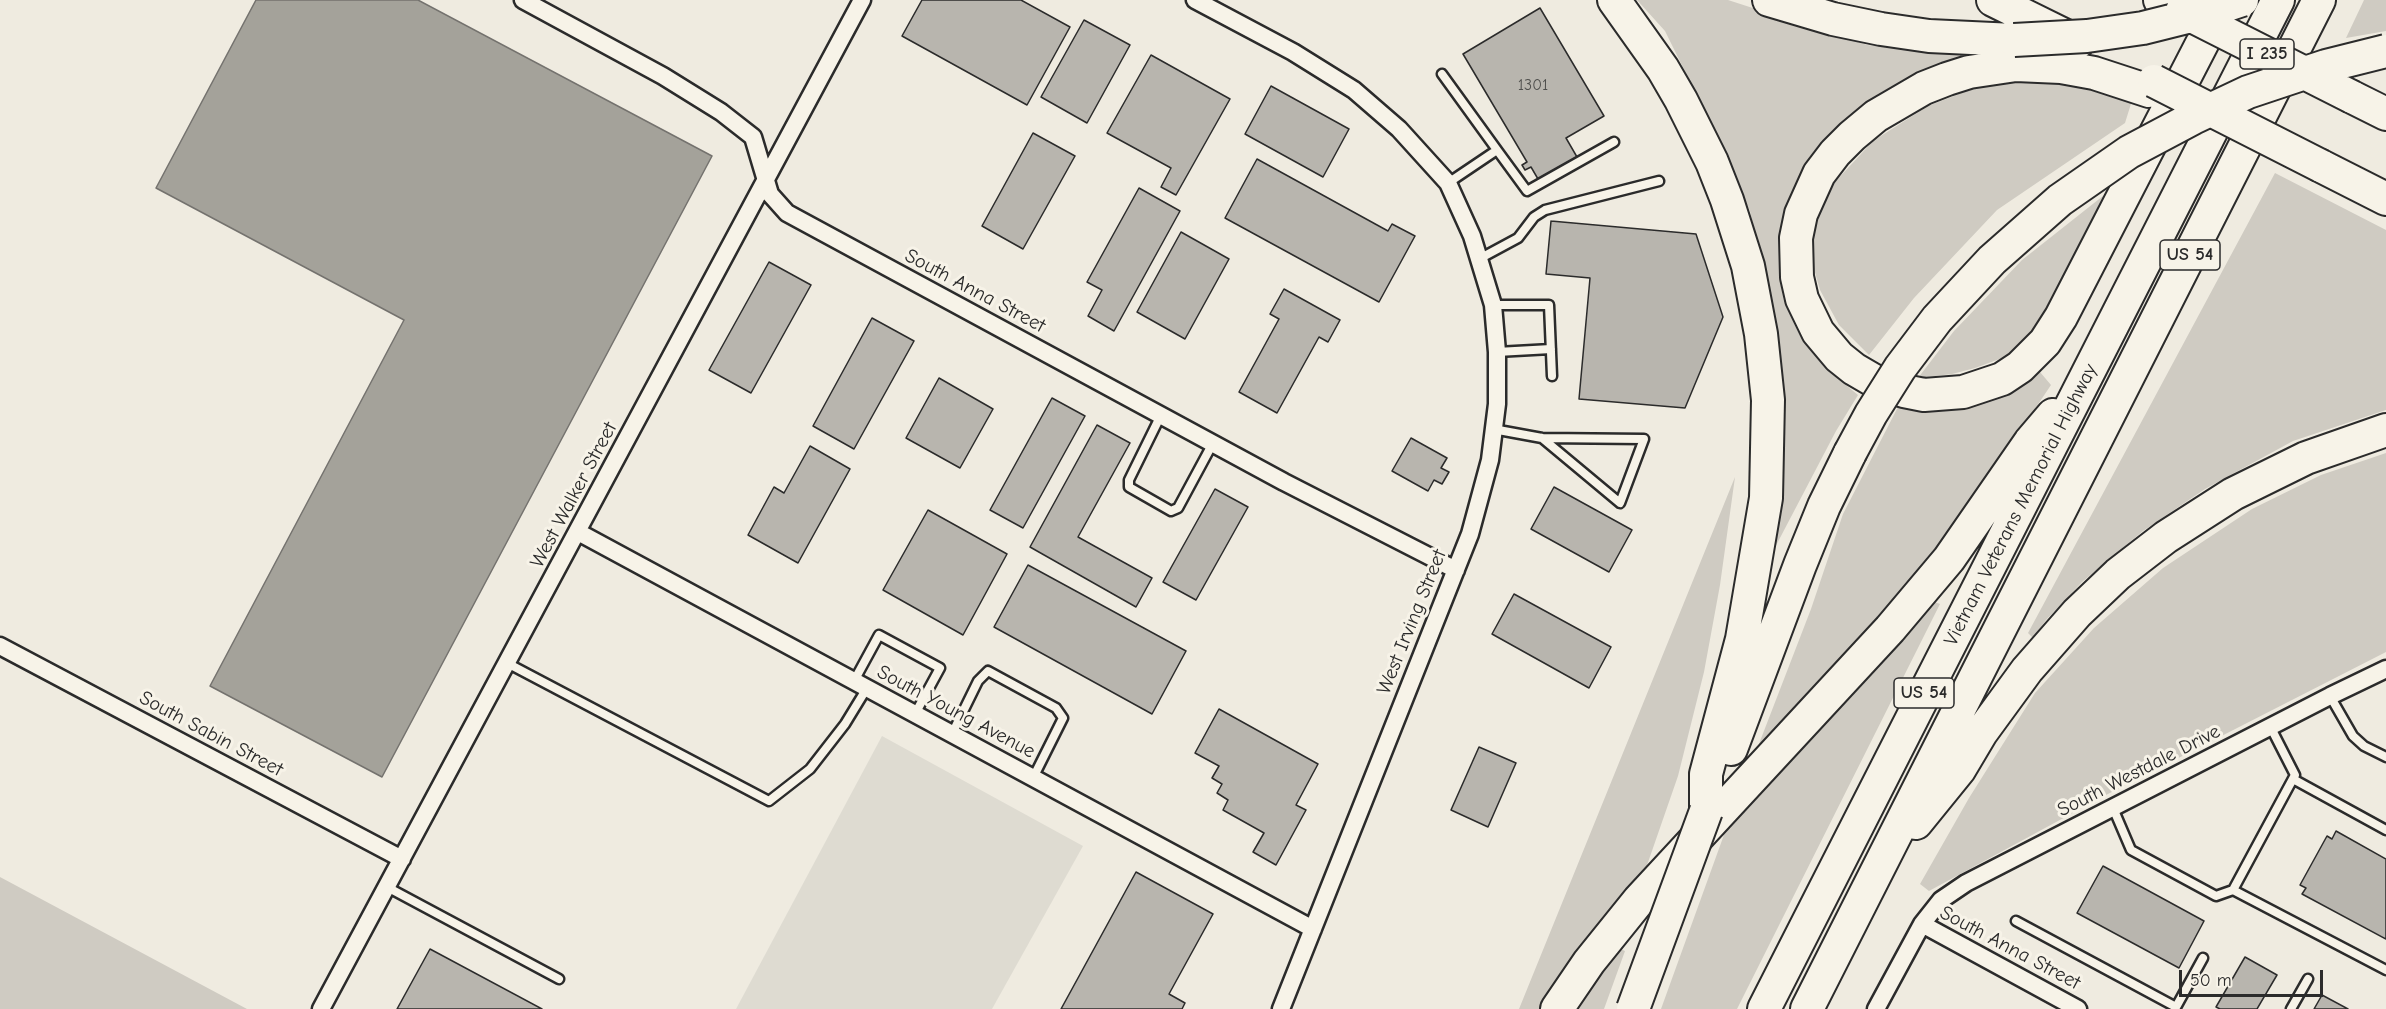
<!DOCTYPE html>
<html>
<head>
<meta charset="utf-8">
<style>
	body { margin:0 }
	#map { position:relative; width:2386px; height:1009px; overflow:hidden; background:#efebe0; font-family:"Comic Neue",sans-serif }
	canvas { display:block }
	.scale { position:absolute; left:2179px; top:970px; width:144px; height:27px; box-sizing:border-box; border:3px solid #2b2b2b; border-top:0; padding-left:8px; font-size:18px; line-height:21px; white-space:nowrap; color:#2b2b2b; -webkit-text-stroke:4px #f7f3e8; paint-order:stroke }
</style>
</head>
<body>
<div id="map">
<canvas width="2386" height="1009"></canvas>
<div class="scale">50 m</div>
</div>
<script>
const c = document.querySelector('canvas').getContext('2d');
c.lineJoin = 'round';
function fill(path, color) {
  c.fillStyle = color;
  c.fill(path, 'evenodd');
}
function poly(rows) {
  const path = new Path2D();
  for (const r of rows) {
    path.moveTo(r[0], r[1]);
    for (let i = 2; i < r.length; i += 2) path.lineTo(r[i], r[i + 1]);
  }
  return path;
}
function stroke(path, color, width, dash) {
  c.strokeStyle = color;
  c.lineWidth = width;
  c.lineCap = dash ? 'butt' : 'round';
  c.setLineDash(dash || []);
  c.stroke(path);
}
function write(font, color, halo, rows, align = 'center') {
  c.font = font + ' "Comic Neue",sans-serif';
  c.lineWidth = 6;
  c.setLineDash([]);
  c.textBaseline = 'middle';
  c.strokeStyle = halo;
  c.fillStyle = color;
  for (const [text, x, y, turn = 0] of rows) {
    c.save();
    c.translate(x, y);
    c.rotate((+turn || 0) * Math.PI / 180);
    c.textAlign = isNaN(turn) ? turn : align;
    if (halo) c.strokeText(text, 0, 0);
    c.fillText(text, 0, 0);
    c.restore();
  }
}
const built = poly([
	[882,736,1083,846,992,1009,736,1009]
]);
const green = poly([
	[1637,0,1728,0,1867,45,1966,56,1915,78,1804,175,1784,216,1779,276,1784,301,1798,331,1824,367,1858,395,1836,431,1770,557,1768,298,1750,211,1708,118,1665,31],
	[2364,0,2386,0,2386,31,2346,38],
	[2040,76,2134,94,2125,123,1997,210,1914,298,1869,355,1839,325,1820,290,1814,269,1814,233,1825,198,1834,183,1873,141,1928,106,1972,89],
	[2275,173,2386,230,2386,410,2293,441,2205,489,2143,531,2082,582,2046,620,2033,638,2028,633],
	[2108,192,2031,336,2005,357,1975,368,1952,374,1918,378,1954,331,2022,260],
	[2040,372,2051,385,1969,507,1892,608,1784,719,1757,749,1811,609,1843,514,1899,405,1959,410,1998,398],
	[2386,453,2386,652,2104,796,1929,891,1920,884,1969,798,2035,693,2094,628,2163,568,2252,509,2321,475],
	[1735,477,1720,585,1704,672,1678,776,1645,871,1580,947,1543,1009,1519,1009],
	[1932,601,1940,604,1737,1009,1661,1009,1725,832],
	[0,877,247,1009,0,1009],
	[1614,946,1625,951,1604,1009,1572,1009]
]);
const water = poly([
	[256,0,418,0,712,156,382,777,210,686,404,320,156,188,256,0]
]);
const building = poly([
	[922,0,1021,0,1070,27,1027,105,902,36,922,0],
	[1540,8,1604,116,1566,138,1577,157,1538,179,1531,167,1525,170,1522,165,1527,162,1463,54,1540,8],
	[1084,20,1130,45,1087,123,1041,97,1084,20],
	[1151,55,1230,99,1176,195,1161,187,1171,168,1107,133,1151,55],
	[1271,86,1349,129,1323,177,1245,134,1271,86],
	[1033,133,1075,156,1023,249,982,226,1033,133],
	[1257,159,1388,231,1392,224,1415,236,1379,302,1225,218,1257,159],
	[1139,188,1180,211,1114,331,1088,316,1102,290,1087,282,1139,188],
	[1551,221,1696,234,1723,317,1685,408,1579,399,1590,278,1546,274,1551,221],
	[1181,232,1229,259,1185,339,1137,312,1181,232],
	[769,262,811,285,751,393,709,370,769,262],
	[1284,289,1340,320,1328,342,1319,337,1277,413,1239,392,1279,319,1270,314,1284,289],
	[872,318,914,341,854,449,813,426,872,318],
	[939,378,993,409,960,468,906,438,939,378],
	[1052,398,1085,416,1023,528,990,510,1052,398],
	[1097,425,1130,443,1078,537,1152,578,1136,607,1030,547,1097,425],
	[1411,438,1447,458,1441,468,1449,472,1442,484,1434,480,1428,491,1392,471,1411,438],
	[810,446,850,469,798,563,748,535,774,487,784,493,810,446],
	[1554,487,1632,530,1609,572,1531,529,1554,487],
	[1215,489,1248,507,1196,600,1163,582,1215,489],
	[928,510,1007,554,963,635,883,590,928,510],
	[1028,565,1186,651,1152,714,994,627,1028,565],
	[1514,594,1611,647,1589,688,1492,634,1514,594],
	[1219,709,1318,764,1296,805,1306,810,1276,865,1253,852,1264,833,1223,810,1228,800,1217,793,1222,784,1212,778,1219,766,1195,753,1219,709],
	[1479,747,1516,763,1488,827,1451,810,1479,747],
	[2336,831,2386,859,2386,939,2302,894,2306,888,2300,885,2327,836,2332,839,2336,831],
	[2103,866,2204,921,2179,968,2077,913,2103,866],
	[1136,872,1213,914,1169,994,1185,1003,1182,1009,1061,1009,1136,872],
	[430,949,542,1009,397,1009,430,949],
	[2245,957,2277,975,2257,1009,2220,1009,2216,1007,2245,957],
	[2322,995,2348,1009,2314,1009,2322,995]
]);
const lane = poly([
	[1442,74,1497,150,1448,183],
	[1497,150,1527,191,1614,142],
	[1479,259,1518,238,1534,217,1545,210,1659,181],
	[1493,305,1549,305,1552,376],
	[1497,352,1551,349],
	[1161,415,1129,480,1129,487,1171,511,1178,508,1213,443],
	[1493,429,1542,438,1644,439,1620,503,1542,438],
	[507,663,769,801,810,769,845,724,867,688],
	[854,681,879,635,940,668,915,714],
	[2330,696,2353,736,2364,746,2386,757],
	[2271,728,2295,775,2233,890,2386,970],
	[952,734,978,681,988,671,1056,708,1063,718,1033,778],
	[2293,779,2386,830],
	[2113,808,2131,850,2216,896,2233,890],
	[387,887,559,979],
	[2016,921,2176,1007],
	[2175,1009,2203,958],
	[2291,1009,2308,979]
]);
const street = poly([
	[523,0,663,76,721,112,753,137,770,194,787,213,1284,482,1456,570],
	[1195,0,1293,52,1354,90,1399,129,1448,183,1472,236,1493,305,1497,352,1497,404,1490,460,1470,534,1281,1009],
	[578,532,1313,929],
	[0,646,402,859],
	[1922,924,2078,1009],
	[321,1009,862,0],
	[1876,1009,1922,924,1941,900,1966,883,2330,696,2386,669]
]);
const highway = poly([
	[1614,0,1663,69,1681,100,1712,162,1727,200,1748,266,1761,334,1768,400,1766,498,1742,639,1706,774,1706,811],
	[1769,0,1833,19,1881,29,1929,36,2014,40],
	[1993,0,2078,42],
	[2160,0,2182,11],
	[2149,91,2094,73,2061,67,2016,65,1969,72,1947,79,1924,88,1876,116,1852,136,1835,153,1819,174,1801,214,1796,238,1797,277,1802,299,1818,332,1839,357,1854,369,1878,383,1904,391,1924,395,1963,392,2002,379,2020,367,2045,342,2061,317,2224,1],
	[2352,97,2386,114],
	[2321,166,2386,199],
	[1731,749,1800,565,1824,506,1850,453],
	[1916,823,1959,770,1981,733,2027,670,2077,613,2118,574,2166,537,2233,494,2306,458,2386,430],
	[1557,1009,1589,962,1639,900,1890,629,1949,559,2030,442,2053,415],
	[1764,1009,2278,0],
	[1807,1009,2319,0]
]);
const highwayBridge = poly([
	[2182,11,2352,97],
	[2014,40,2087,36,2143,28,2203,13,2242,0],
	[2154,81,2321,166],
	[1850,453,1871,414,1900,368,1937,319,1992,260,2060,200,2129,152,2193,118,2248,92,2326,66,2386,51],
	[1633,1009,1706,811]
]);
const numberNames = [
	["1301",1533,85]
];
const shields = [
	[2267,54,54],
	[2190,255,60],
	[1924,693,60]
];
const shieldNames = [
	["I 235",2267,54],
	["US 54",2190,255],
	["US 54",1924,693]
];
const streetNames = [
	["South Anna Street",975,291,28],
	["West Walker Street",574,495,-62],
	["Vietnam Veterans Memorial Highway",2021,505,-63],
	["West Irving Street",1412,622,-68],
	["South Young Avenue",956,712,28],
	["South Sabin Street",211,734,28],
	["South Westdale Drive",2139,771,-27],
	["South Anna Street",2010,948,28]
];
fill(built, '#dedbd1');
fill(green, '#cfcbc2');
fill(water, '#a4a29a');
stroke(water, '#74726e', 1.5);
fill(building, '#b8b5ae');
stroke(building, '#2b2b2b', 1.5);
stroke(lane, '#2b2b2b', 13);
stroke(street, '#2b2b2b', 21);
stroke(highway, '#2b2b2b', 36);
stroke(lane, '#f7f3e8', 8);
stroke(street, '#f7f3e8', 16);
stroke(highway, '#f7f3e8', 32);
stroke(highwayBridge, '#2b2b2b', 36, []);
stroke(highwayBridge, '#f7f3e8', 32);
write('16px', '#4e4e4c', null, numberNames);
for (const [x, y, w] of shields) {
  const box = new Path2D();
  box.roundRect(x - w / 2, y - 15, w, 30, 4.5);
  c.fillStyle = '#f7f3e8';
  c.fill(box);
  stroke(box, '#2b2b2b', 1.5);
}
write('bold 18px', '#2b2b2b', null, shieldNames);
write('20px', '#2b2b2b', '#f7f3e8', streetNames);
</script>
</body>
</html>
